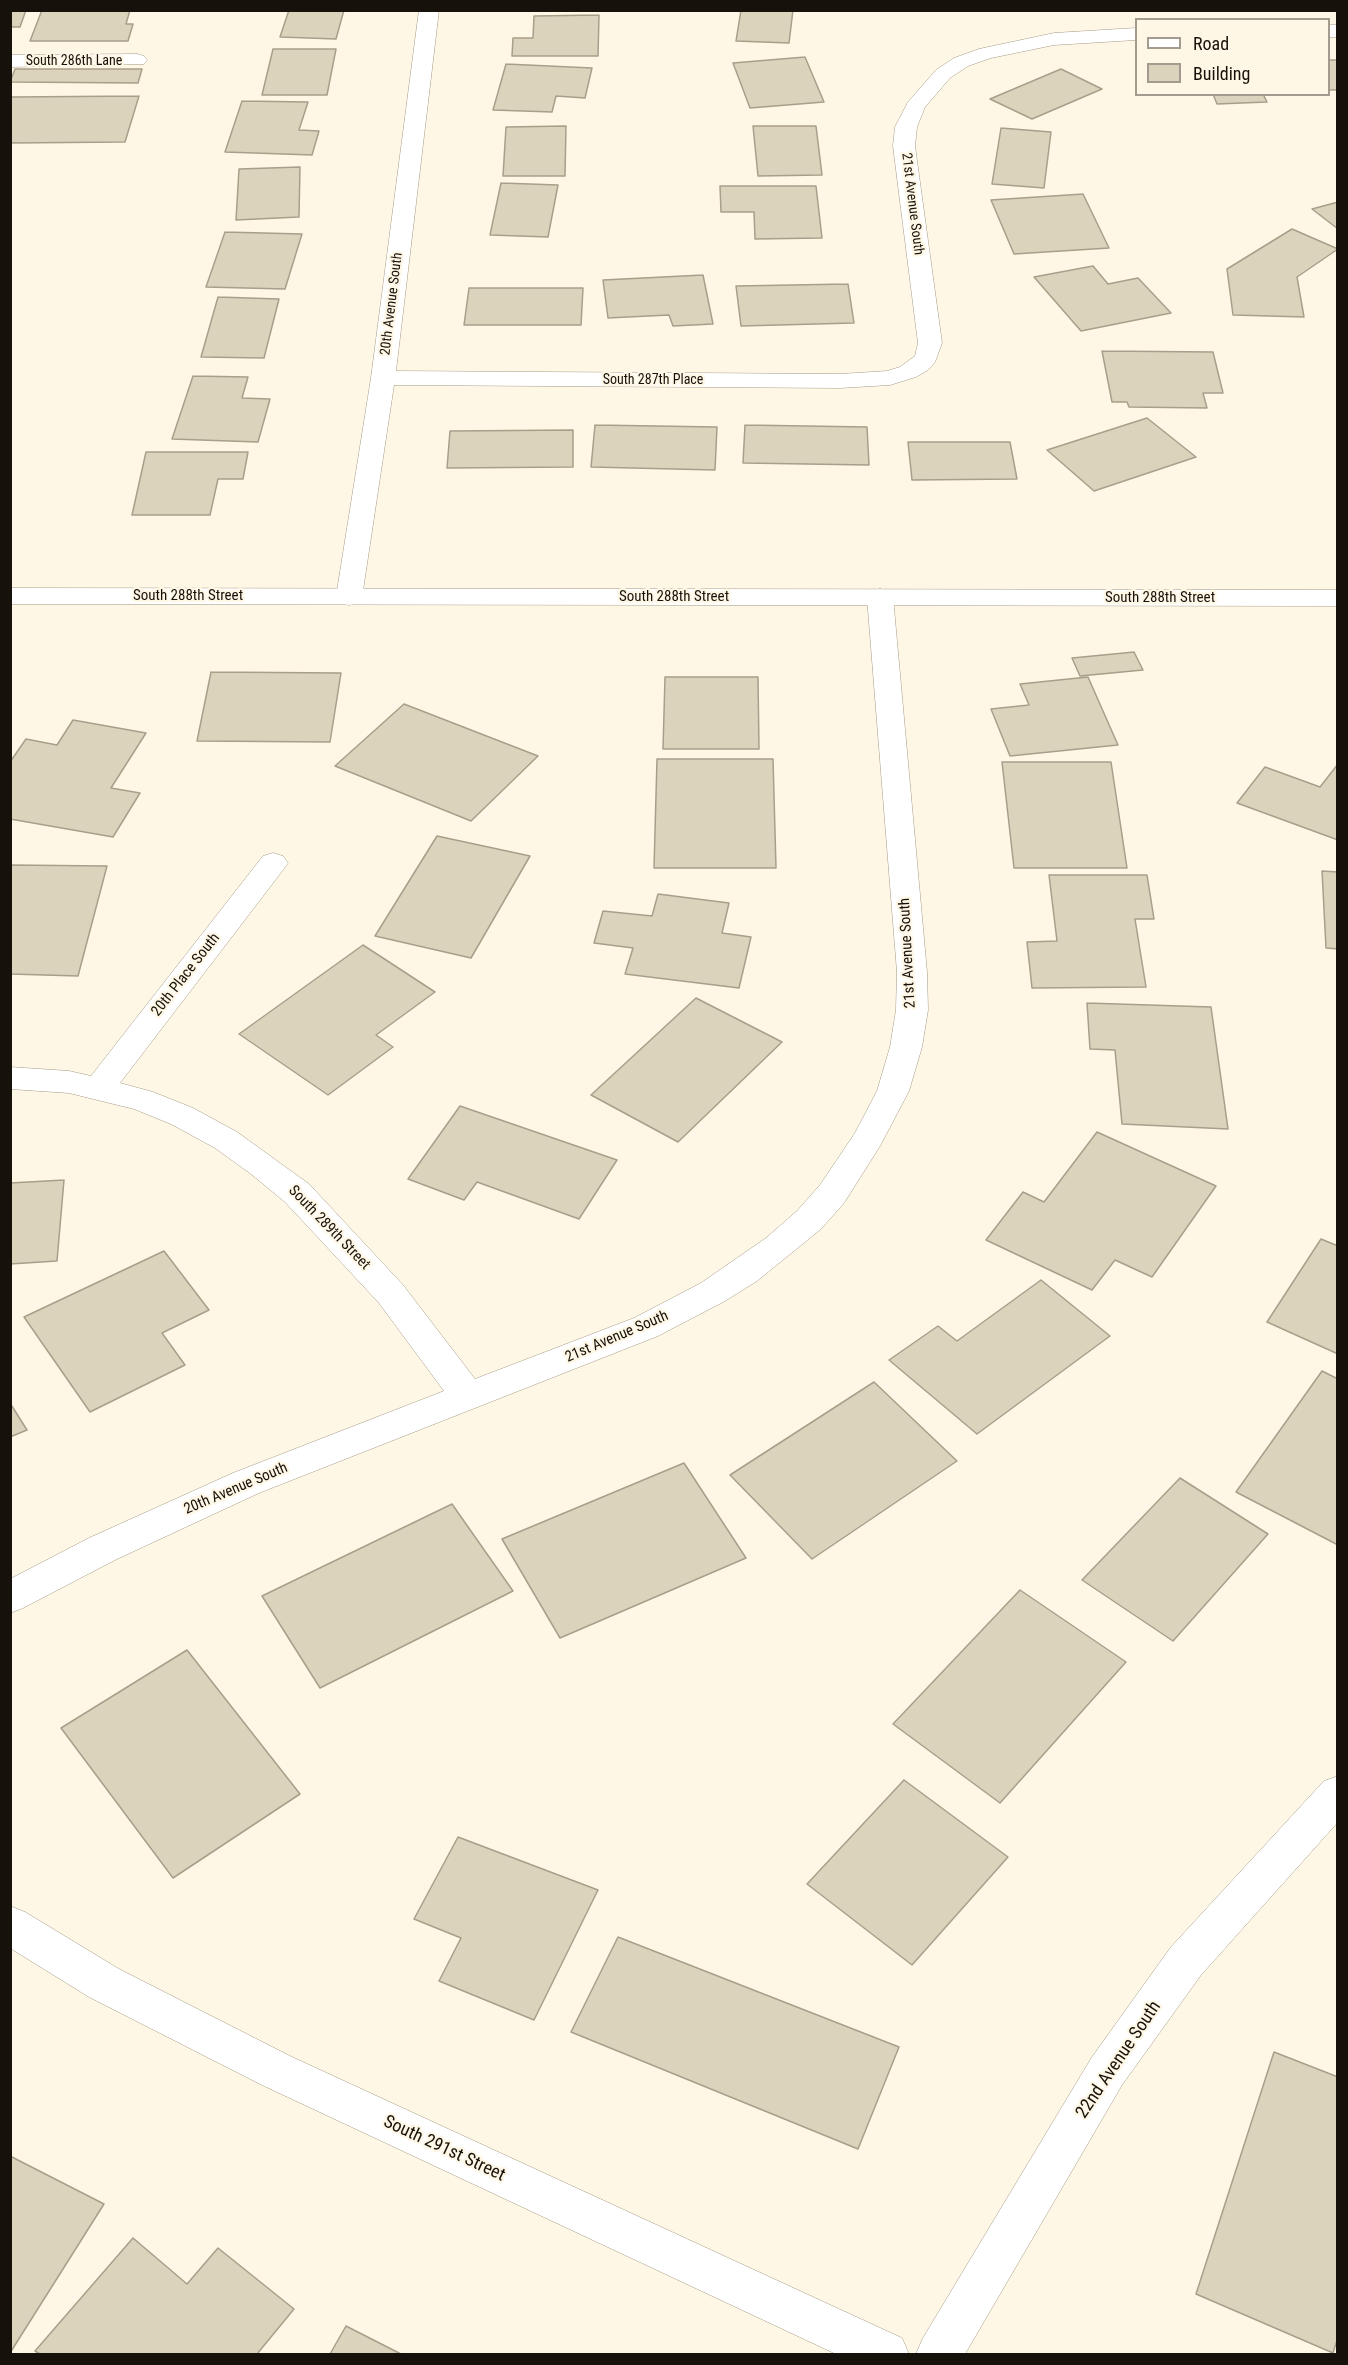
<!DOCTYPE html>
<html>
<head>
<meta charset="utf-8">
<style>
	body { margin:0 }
	#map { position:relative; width:1348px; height:2365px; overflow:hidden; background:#fff7e5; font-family:"Roboto Condensed",sans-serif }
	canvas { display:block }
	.frame { position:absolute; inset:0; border:12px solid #16120b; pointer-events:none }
	.legend { position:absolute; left:1135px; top:18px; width:195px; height:78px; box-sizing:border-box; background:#fff7e5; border:2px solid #a29b8e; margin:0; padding:8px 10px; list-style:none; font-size:18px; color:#16120b }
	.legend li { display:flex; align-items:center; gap:12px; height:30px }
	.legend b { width:30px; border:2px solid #a29b8e }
</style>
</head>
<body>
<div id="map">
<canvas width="1348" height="2365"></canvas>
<div class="frame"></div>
<ul class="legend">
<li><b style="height:8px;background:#fff"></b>Road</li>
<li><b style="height:16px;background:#dcd3bd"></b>Building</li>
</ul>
</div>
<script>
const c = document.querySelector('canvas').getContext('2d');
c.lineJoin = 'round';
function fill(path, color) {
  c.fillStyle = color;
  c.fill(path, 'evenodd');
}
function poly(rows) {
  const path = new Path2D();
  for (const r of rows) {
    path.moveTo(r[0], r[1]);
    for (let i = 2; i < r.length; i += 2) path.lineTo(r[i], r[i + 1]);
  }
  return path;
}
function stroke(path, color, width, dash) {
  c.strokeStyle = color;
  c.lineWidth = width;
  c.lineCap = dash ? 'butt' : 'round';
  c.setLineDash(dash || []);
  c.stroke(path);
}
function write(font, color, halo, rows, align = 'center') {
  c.font = font + ' "Roboto Condensed",sans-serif';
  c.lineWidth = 4.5;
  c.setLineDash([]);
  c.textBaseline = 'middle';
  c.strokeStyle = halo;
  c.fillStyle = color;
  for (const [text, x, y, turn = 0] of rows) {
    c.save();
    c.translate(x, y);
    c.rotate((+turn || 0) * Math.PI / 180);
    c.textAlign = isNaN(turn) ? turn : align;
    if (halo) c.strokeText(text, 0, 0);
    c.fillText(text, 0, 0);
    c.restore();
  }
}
const building = poly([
	[10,10,26,10,20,27,10,27,10,10],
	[42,10,130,10,126,24,133,24,128,41,30,41,42,10],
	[289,10,344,10,336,39,280,37,289,10],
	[741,10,793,10,789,43,736,41,741,10],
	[599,15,598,56,512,56,513,38,533,38,534,16,599,15],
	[273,49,336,49,327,95,262,95,273,49],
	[805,57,824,102,750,108,733,63,805,57],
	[1328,60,1338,60,1338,90,1328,90,1328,60],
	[506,64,592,68,585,98,556,96,552,112,493,110,506,64],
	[15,69,142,69,138,83,10,82,15,69],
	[1061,69,1102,89,1032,119,990,99,1061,69],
	[1213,94,1263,94,1267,102,1217,104,1213,94],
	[139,96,125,142,10,143,10,97,139,96],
	[242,101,308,102,299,130,319,131,312,155,225,152,242,101],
	[566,126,565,176,503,176,506,127,566,126],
	[753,126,816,126,822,175,758,176,753,126],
	[1001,128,1051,132,1044,188,992,184,1001,128],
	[300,167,299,217,236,220,239,169,300,167],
	[501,183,558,185,548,237,490,235,501,183],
	[720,186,816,186,822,238,755,239,754,212,721,212,720,186],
	[1083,194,1109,248,1014,254,991,200,1083,194],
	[1338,202,1338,229,1312,209,1338,202],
	[1292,229,1338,249,1297,277,1304,317,1233,315,1227,269,1292,229],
	[225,232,302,234,285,289,206,287,225,232],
	[1093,266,1108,284,1138,278,1171,313,1081,331,1034,277,1093,266],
	[703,275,713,324,673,326,669,315,608,318,603,280,703,275],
	[848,284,854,323,741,326,736,286,848,284],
	[469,288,583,288,581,325,464,325,469,288],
	[218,297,279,299,264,358,201,357,218,297],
	[1102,351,1213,352,1223,393,1203,393,1207,408,1129,407,1127,402,1112,402,1102,351],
	[193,376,248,377,242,398,270,399,258,442,172,439,193,376],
	[1147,418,1196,457,1094,491,1047,450,1147,418],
	[595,425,717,427,715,470,591,467,595,425],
	[745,425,867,427,869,465,743,463,745,425],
	[573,430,573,467,447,468,450,431,573,430],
	[908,442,1010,442,1017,479,912,480,908,442],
	[146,452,248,452,243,479,218,479,210,515,132,515,146,452],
	[1134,652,1143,670,1080,676,1072,658,1134,652],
	[211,672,341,673,330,742,197,741,211,672],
	[665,677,758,677,759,749,663,749,665,677],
	[1088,677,1118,745,1010,756,991,709,1029,705,1020,684,1088,677],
	[404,704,538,756,471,821,335,766,404,704],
	[73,720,146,733,111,788,140,793,113,837,10,819,10,762,26,739,57,745,73,720],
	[657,759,773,759,776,868,654,868,657,759],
	[1002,762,1111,762,1127,868,1014,868,1002,762],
	[1338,764,1338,840,1237,803,1265,767,1320,787,1338,764],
	[437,836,530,856,471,958,375,936,437,836],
	[10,865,107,866,78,976,10,974,10,865],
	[1322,871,1338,872,1338,949,1326,948,1322,871],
	[1049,875,1147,875,1154,919,1135,919,1146,987,1032,988,1027,942,1057,941,1049,875],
	[658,894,729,903,722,933,751,937,739,988,625,974,633,948,594,943,603,911,652,916,658,894],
	[363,945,435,992,376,1035,393,1047,328,1095,239,1034,363,945],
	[696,998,782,1042,678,1142,591,1095,696,998],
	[1087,1003,1211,1007,1228,1129,1122,1124,1115,1050,1090,1049,1087,1003],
	[460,1106,617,1160,579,1219,477,1182,464,1200,408,1179,460,1106],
	[1097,1132,1216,1186,1152,1277,1115,1260,1092,1290,986,1240,1023,1192,1044,1202,1097,1132],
	[64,1180,57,1261,10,1264,10,1183,64,1180],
	[1321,1239,1338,1246,1338,1354,1267,1322,1321,1239],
	[164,1251,209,1310,162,1333,185,1365,90,1412,24,1317,164,1251],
	[1041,1280,1110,1336,977,1434,889,1360,938,1326,957,1341,1041,1280],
	[1322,1371,1338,1379,1338,1545,1236,1492,1322,1371],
	[874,1382,957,1461,812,1559,730,1475,874,1382],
	[10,1403,27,1430,10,1437,10,1403],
	[684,1463,746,1558,560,1638,502,1539,684,1463],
	[1180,1478,1268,1534,1173,1641,1082,1580,1180,1478],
	[452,1504,513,1591,320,1688,262,1596,452,1504],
	[1020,1590,1126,1662,1000,1803,893,1724,1020,1590],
	[187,1650,300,1794,173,1878,61,1728,187,1650],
	[904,1780,1008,1857,912,1965,807,1884,904,1780],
	[458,1837,598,1890,534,2020,439,1981,461,1938,414,1919,458,1837],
	[618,1937,899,2047,858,2149,571,2032,618,1937],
	[1274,2052,1338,2077,1338,2337,1333,2353,1196,2294,1274,2052],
	[10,2156,104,2204,10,2353,10,2156],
	[133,2238,187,2284,218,2248,294,2309,257,2354,40,2354,35,2351,133,2238],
	[346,2326,401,2354,330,2354,346,2326]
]);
const minor = poly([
	[419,10,439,10,396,371,840,374,887,371,900,367,915,356,918,343,893,146,895,127,908,102,936,70,954,58,979,49,1054,33,1136,28,1136,40,1054,45,991,58,968,66,950,78,925,107,917,127,915,146,942,343,935,362,928,370,916,377,890,385,840,388,394,385,362,597,358,603,349,605,340,603,336,597,371,378,419,10],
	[1328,25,1338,25,1338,37,1328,37,1328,25],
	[137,54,144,56,147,60,144,64,10,67,10,55,137,54],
	[880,589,889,591,893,597,927,972,928,1010,922,1047,909,1091,880,1146,844,1203,821,1229,757,1281,725,1301,658,1336,259,1493,115,1560,23,1608,10,1613,10,1579,89,1538,233,1473,444,1391,379,1303,285,1202,251,1174,215,1148,171,1124,134,1109,69,1093,10,1089,10,1067,69,1071,91,1076,263,856,273,853,283,856,288,863,283,870,120,1083,153,1092,193,1108,237,1132,309,1184,403,1285,475,1379,634,1318,701,1283,766,1238,797,1211,820,1185,855,1133,877,1091,890,1047,896,1010,897,972,867,597,871,591,880,589],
	[1338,1776,1338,1822,1201,1975,1122,2085,965,2354,916,2354,923,2338,1092,2057,1171,1947,1324,1781,1338,1776],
	[10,1906,25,1912,119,1969,292,2057,902,2338,909,2354,836,2354,262,2085,89,1997,10,1948,10,1906]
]);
const secondary = poly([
	[10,588,1338,590,1338,606,10,604,10,588]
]);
const farStreetnames = [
	["South 286th Lane",74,61],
	["21st Avenue South",912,204,83],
	["20th Avenue South",392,304,-83],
	["South 287th Place",653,380]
];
const streetNames = [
	["South 288th Street",188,596],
	["South 288th Street",674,597],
	["South 288th Street",1160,598],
	["21st Avenue South",908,953,-93],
	["20th Place South",186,975,-52],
	["South 289th Street",329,1228,46],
	["21st Avenue South",617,1337,-23],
	["20th Avenue South",236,1489,-23]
];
const nearStreetnames = [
	["22nd Avenue South",1119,2060,-56],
	["South 291st Street",444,2149,25]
];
fill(building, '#dcd3bd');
stroke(building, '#a89f8a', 1.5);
stroke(minor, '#a49b87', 1);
stroke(secondary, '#a49b87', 1);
fill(minor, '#fff');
fill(secondary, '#fff');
write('14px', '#16120b', '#fff7e5', farStreetnames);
write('15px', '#16120b', '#fff7e5', streetNames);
write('18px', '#16120b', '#fff7e5', nearStreetnames);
</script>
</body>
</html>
